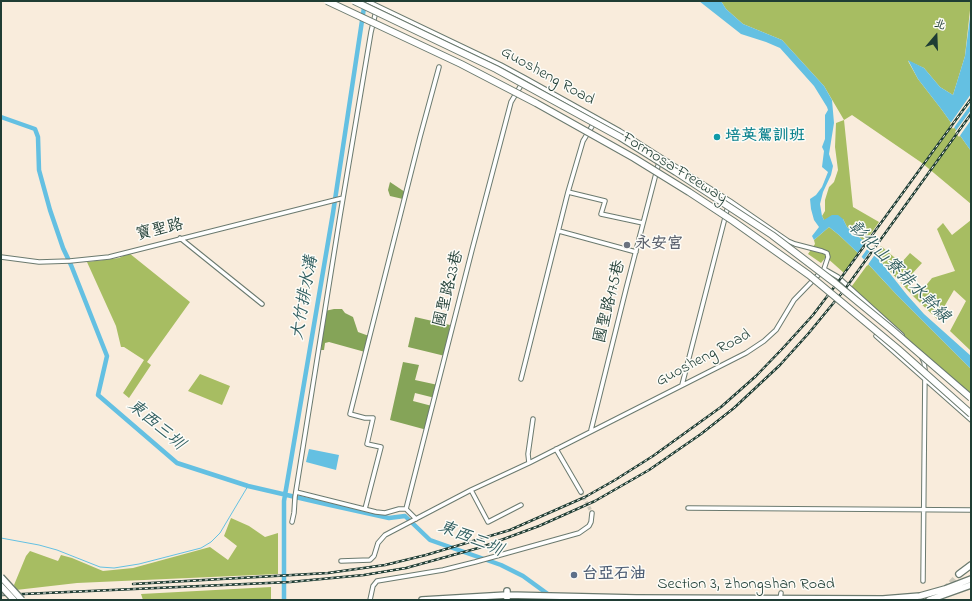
<!DOCTYPE html>
<html>
<head>
<meta charset="utf-8">
<style>
	body { margin:0 }
	#map { position:relative; width:972px; height:601px; overflow:hidden; background:#f9ecdc; font-family:"Indie Flower","LXGW WenKai TC",sans-serif }
	canvas { display:block }
	.frame { position:absolute; inset:0; border:2px solid #1f3d34; pointer-events:none }
	.north { position:absolute; left:916px; top:16px; width:40px; height:40px; -webkit-text-stroke:3px #fdfcf7; paint-order:stroke; rotate:19deg; font-size:11px; font-weight:700; line-height:16px; text-align:center; color:#1f3d34 }
	.north::after { content:''; display:block; margin:auto; width:14px; height:18px; background:#1f3d34; clip-path:polygon(50% 0,100% 100%,50% 72%,0 100%) }
</style>
</head>
<body>
<div id="map">
<canvas width="972" height="601"></canvas>
<div class="frame"></div>
<div class="north">北</div>
</div>
<script>
const c = document.querySelector('canvas').getContext('2d');
c.lineJoin = 'round';
function fill(path, color) {
  c.fillStyle = color;
  c.fill(path, 'evenodd');
}
function poly(rows) {
  const path = new Path2D();
  for (const r of rows) {
    path.moveTo(r[0], r[1]);
    for (let i = 2; i < r.length; i += 2) path.lineTo(r[i], r[i + 1]);
  }
  return path;
}
function stroke(path, color, width, dash) {
  c.strokeStyle = color;
  c.lineWidth = width;
  c.lineCap = dash ? 'butt' : 'round';
  c.setLineDash(dash || []);
  c.stroke(path);
}
function write(font, color, halo, rows, align = 'center') {
  c.font = font + ' "Indie Flower","LXGW WenKai TC",sans-serif';
  c.lineWidth = 3;
  c.setLineDash([]);
  c.textBaseline = 'middle';
  c.strokeStyle = halo;
  c.fillStyle = color;
  for (const [text, x, y, turn = 0] of rows) {
    c.save();
    c.translate(x, y);
    c.rotate((+turn || 0) * Math.PI / 180);
    c.textAlign = isNaN(turn) ? turn : align;
    if (halo) c.strokeText(text, 0, 0);
    c.fillText(text, 0, 0);
    c.restore();
  }
}
const green = poly([
	[721,1,971,1,965,56,953,95,940,87,924,68,908,61,918,79,942,110,971,151,971,204,922,163,852,115,844,120,853,207,879,222,865,242,847,227,843,219,824,220,822,216,825,211,825,200,829,187,834,182,838,170,835,147,836,123,844,120,824,86,782,40,743,24,726,9],
	[971,220,971,351,950,331,966,301,954,290,937,319,914,297,875,255,881,246,901,263,910,253,922,263,911,275,904,270,900,276,919,294,932,278,955,271,937,229,943,223,952,235],
	[829,227,839,235,858,253,844,273,826,257,821,263,808,254,815,244,814,240],
	[129,253,190,302,147,362,151,365,129,398,123,393,144,360,124,347,121,347,116,326,87,262,119,258],
	[868,264,896,294,971,369,971,399,849,290],
	[200,374,230,386,222,405,188,391],
	[231,518,249,526,265,537,278,533,278,574,77,583,16,590,14,585,26,556,30,551,58,561,61,555,72,558,103,571,133,568,210,547,228,560,237,546,224,536],
	[271,587,271,600,143,600,141,594]
]);
const forest = poly([
	[390,182,405,192,403,199,390,196,388,190],
	[334,309,342,309,345,313,353,317,358,332,369,336,365,352,329,342,325,343,324,350,321,350,325,311],
	[415,317,450,325,445,356,408,347],
	[403,362,419,365,415,380,438,385,435,398,415,393,413,401,432,406,427,430,390,420]
]);
const water = poly([
	[699,1,721,1,726,9,743,24,782,40,824,86,832,100,834,123,829,154,833,166,831,175,823,192,820,204,822,216,824,220,832,215,838,215,843,219,847,227,865,242,907,295,924,314,971,356,971,369,896,294,858,253,839,235,829,227,814,240,812,236,819,227,814,220,811,209,810,199,816,195,822,187,828,172,822,167,824,151,822,147,825,139,825,115,828,110,827,107,814,86,780,48,766,42,741,34],
	[971,9,971,151,942,110,918,79,908,60,924,68,940,87,953,95,965,56],
	[309,449,339,455,336,470,306,462]
]);
const pier = poly([
	[971,94,971,104,953,129,950,124],
	[971,110,971,120,959,137,955,132],
	[866,241,870,245,860,259,857,254],
	[872,248,876,253,867,266,863,261]
]);
const stream = poly([
	[1,538,39,545,57,550,100,567,114,568,139,564,201,548,211,542,220,533,248,486]
]);
const canal = poly([
	[1,117,35,129,38,137,39,170,50,210,63,248,71,265,107,356,98,395,177,463,248,486,330,505,389,518,405,516,430,540,501,565,523,576,556,600],
	[284,600,284,501,333,213,365,1]
]);
const minorTunnel = poly([
	[581,492,592,513]
]);
const primaryTunnel = poly([
	[945,589,959,574]
]);
const minor = poly([
	[568,192,605,201,601,214,643,223],
	[559,231,636,252],
	[180,238,262,304],
	[1,257,39,262,70,261,109,257,343,198],
	[824,269,838,277,902,335],
	[876,336,971,420],
	[922,358,924,362,925,370,923,581],
	[521,379,568,192,583,141,594,123],
	[682,385,728,206],
	[591,430,626,289,659,162],
	[556,449,581,492],
	[529,463,528,454,533,419],
	[471,490,488,522,521,505],
	[296,492,376,512,385,513,399,509,406,509,416,519],
	[688,508,971,510],
	[365,509,381,447,367,444,373,418,365,418,350,414,420,137,439,67],
	[406,509,472,250,511,102,523,82],
	[292,522,294,513,295,497,340,216,371,32,376,11],
	[341,561,370,560,374,556,378,543,385,535,471,490,529,463,746,353,764,341,776,330,794,300,824,269,828,257,827,253,822,251,795,244,788,241,730,201,620,131,525,78,501,65,367,1],
	[780,599,781,593],
	[370,600,373,586,377,581,443,570,475,562,579,533,589,526,591,522,592,513]
]);
const primary = poly([
	[959,574,971,565],
	[507,591,507,600],
	[422,600,507,595,636,598,883,599,920,596,945,589,971,579],
	[929,600,971,585]
]);
const rail = poly([
	[133,584,328,573,385,565,426,555,510,530,585,497,615,480,653,456,721,407,756,376,783,348,813,315,838,282,971,99],
	[1,595,290,582,364,575,406,568,482,547,539,526,595,501,649,470,701,434,734,408,780,365,808,334,845,289,971,114]
]);
const primaryBridge = poly([
	[1,577,22,600],
	[1,586,14,600]
]);
const motorwayBridge = poly([
	[327,1,461,64,536,103,634,158,689,192,733,221,809,275,898,349,971,414],
	[354,1,496,69,620,137,676,172,772,235,835,283,891,329,971,398]
]);
const markers = [
	[717,137,4,"#0f9aa8"],
	[627,245,4,"#6b7280"],
	[574,575,4,"#5c6f8a"]
];
const streetNames = [
	["Guosheng Road",547,77,29],
	["Formosa Freeway",674,169,32],
	["寶聖路",160,231,-14],
	["國聖路23巷",450,289,-76],
	["國聖路175巷",611,302,-76],
	["Guosheng Road",704,359,-28],
	["Section 3, Zhongshan Road",746,585]
];
const cultureNames = [
	["培英駕訓班",725,137]
];
const worshipNames = [
	["永安宮",635,245]
];
const serviceNames = [
	["台亞石油",582,575]
];
const waterNames = [
	["彰化山寮排水幹線",898,273,45],
	["大竹排水溝",306,298,-80],
	["東西三圳",155,426,40],
	["東西三圳",470,540,22]
];
fill(green, '#a7bd62');
fill(forest, '#85a458');
fill(water, '#64c0e2');
fill(pier, '#f9ecdc');
stroke(stream, '#64c0e2', 1);
stroke(canal, '#64c0e2', 4.5);
stroke(minorTunnel, '#cdc9ba', 3.5, [3.5, 2]);
stroke(primaryTunnel, '#cdc9ba', 5.5, [5.5, 3]);
stroke(minor, '#6b7a6f', 5.5);
stroke(primary, '#6b7a6f', 8);
stroke(minor, '#fff', 3.5);
stroke(primary, '#fff', 5.5);
stroke(rail, '#1f3d34', 2.5);
stroke(rail, '#fdfcf7', 1, [3]);
stroke(primaryBridge, '#6b7a6f', 8, []);
stroke(motorwayBridge, '#6b7a6f', 8, []);
stroke(primaryBridge, '#fff', 5.5);
stroke(motorwayBridge, '#fff', 6);
for (const [x, y, r, color] of markers) {
  const dot = new Path2D();
  dot.arc(x, y, r, 0, 2 * Math.PI);
  c.fillStyle = color;
  c.fill(dot);
  stroke(dot, '#fdfcf7', 1.5);
}
write('16px', '#1f3d34', '#fdfcf7', streetNames);
write('bold 16px', '#0d838f', '#fdfcf7', cultureNames, 'left');
write('bold 16px', '#5b616d', '#fdfcf7', worshipNames, 'left');
write('bold 16px', '#4e5e75', '#fdfcf7', serviceNames, 'left');
write('italic 17px', '#305e60', '#fdfcf7', waterNames);
</script>
</body>
</html>
